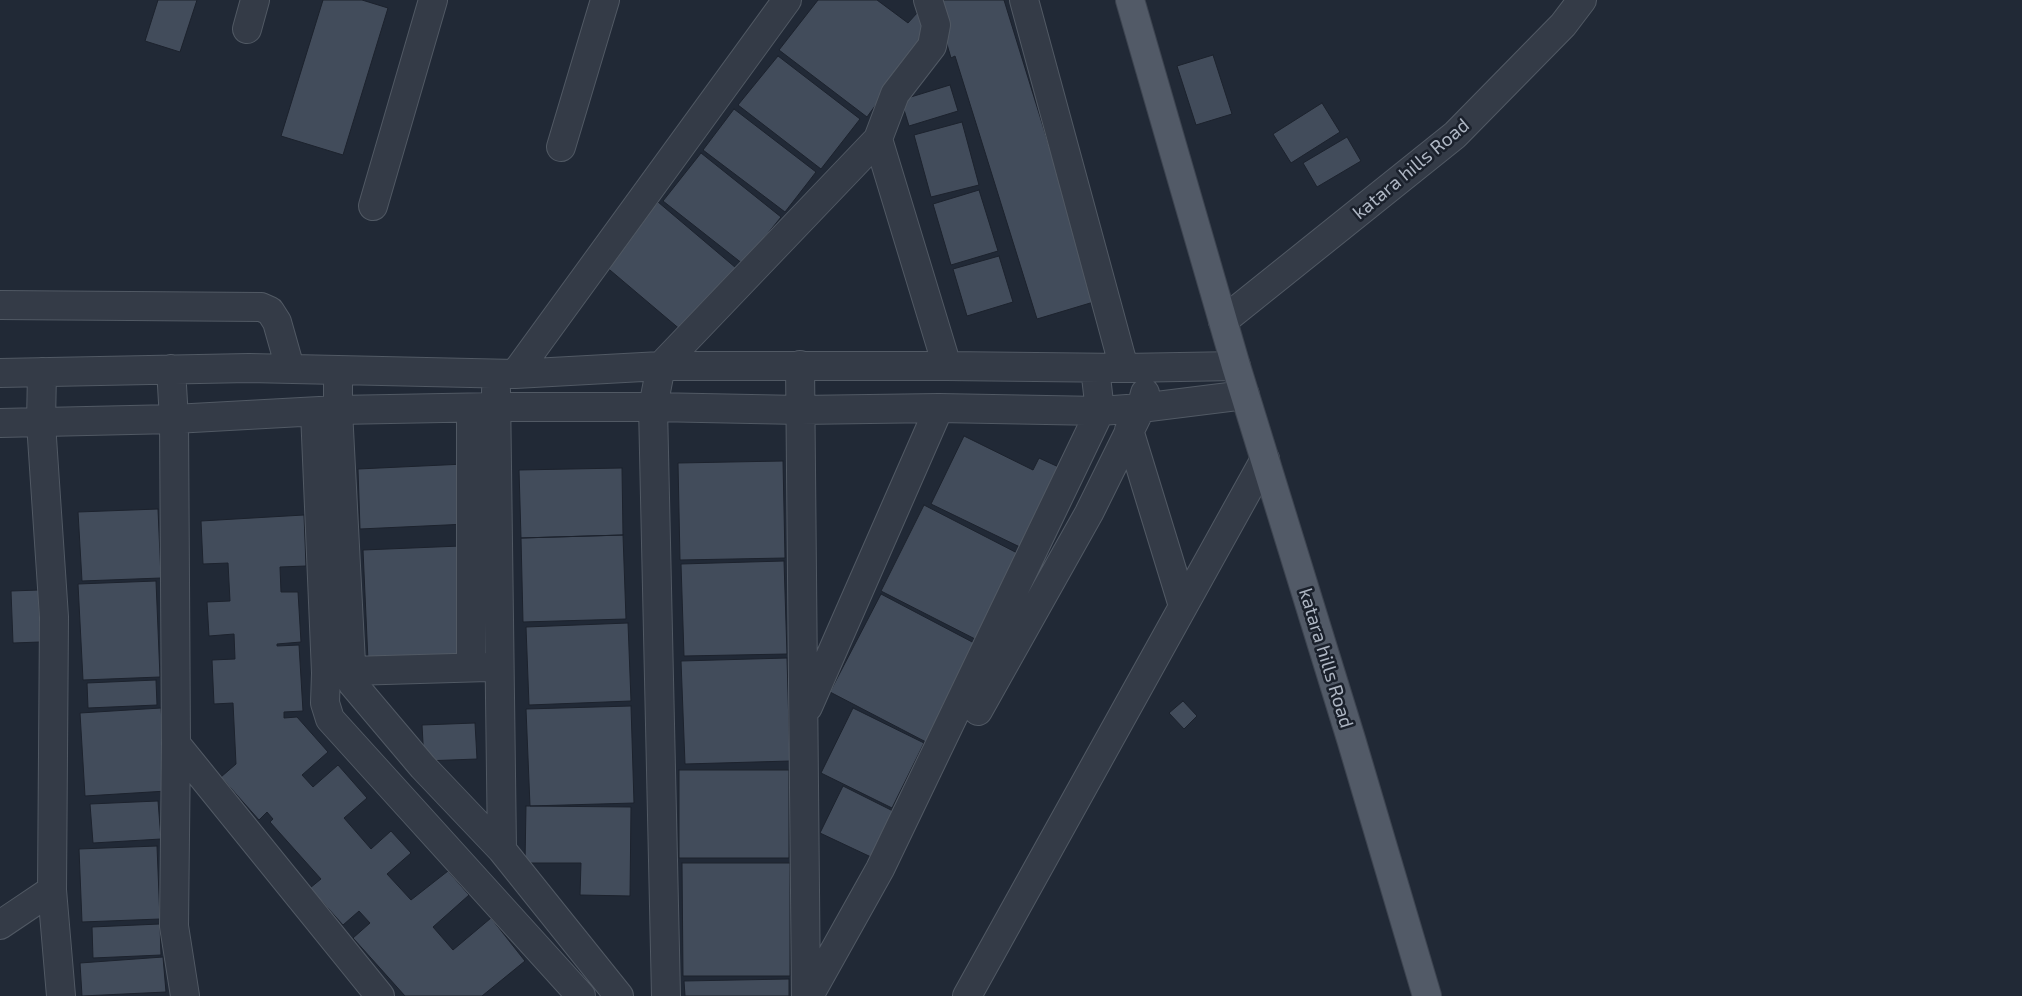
<!DOCTYPE html>
<html>
<head>
<meta charset="utf-8">
<style>
	body { margin:0 }
	canvas { display:block; background:#212936 }
</style>
</head>
<body>
<canvas width="2022" height="996"></canvas>
<script>
const c = document.querySelector('canvas').getContext('2d');
c.lineJoin = 'round';
function fill(path, color) {
  c.fillStyle = color;
  c.fill(path, 'evenodd');
}
function poly(rows) {
  const path = new Path2D();
  for (const r of rows) {
    path.moveTo(r[0], r[1]);
    for (let i = 2; i < r.length; i += 2) path.lineTo(r[i], r[i + 1]);
  }
  return path;
}
function stroke(path, color, width, dash) {
  c.strokeStyle = color;
  c.lineWidth = width;
  c.lineCap = dash ? 'butt' : 'round';
  c.setLineDash(dash || []);
  c.stroke(path);
}
function write(font, color, halo, rows, align = 'center') {
  c.font = font + ' "Exo 2",sans-serif';
  c.lineWidth = 5;
  c.setLineDash([]);
  c.textBaseline = 'middle';
  c.strokeStyle = halo;
  c.fillStyle = color;
  for (const [text, x, y, turn = 0] of rows) {
    c.save();
    c.translate(x, y);
    c.rotate((+turn || 0) * Math.PI / 180);
    c.textAlign = isNaN(turn) ? turn : align;
    if (halo) c.strokeText(text, 0, 0);
    c.fillText(text, 0, 0);
    c.restore();
  }
}
const building = poly([
	[158,0,197,0,180,52,145,41,158,0],
	[323,0,362,0,388,8,343,155,281,136,323,0],
	[818,0,877,0,908,23,917,13,932,27,867,117,779,50,818,0],
	[934,0,1004,0,1097,301,1037,319,955,56,951,58,934,0],
	[1213,55,1232,114,1196,125,1177,66,1213,55],
	[778,56,860,119,821,169,738,105,778,56],
	[950,85,958,111,909,126,901,100,950,85],
	[1322,103,1340,132,1291,163,1273,134,1322,103],
	[734,109,816,172,785,212,703,150,734,109],
	[962,122,979,185,931,197,914,135,962,122],
	[1347,137,1361,161,1317,187,1303,163,1347,137],
	[701,153,781,217,743,264,663,201,701,153],
	[979,190,998,251,951,265,933,204,979,190],
	[658,202,736,268,682,331,604,265,658,202],
	[999,256,1013,302,967,316,953,269,999,256],
	[964,436,1033,470,1039,458,1063,469,1024,549,931,504,964,436],
	[783,461,785,558,680,560,678,463,783,461],
	[465,464,467,524,360,529,358,469,465,464],
	[622,468,623,535,521,538,519,470,622,468],
	[924,505,1023,556,979,641,881,591,924,505],
	[158,509,161,578,82,581,78,512,158,509],
	[304,515,306,566,280,567,281,592,298,592,301,642,277,644,277,646,299,645,303,711,284,712,284,718,297,717,328,752,302,775,313,787,338,765,367,798,344,818,371,849,391,831,411,853,387,874,411,900,448,871,469,895,433,927,453,950,491,918,525,961,482,996,405,996,353,938,370,923,359,911,343,925,310,888,321,879,270,822,273,819,267,812,259,820,221,777,236,764,233,703,214,704,212,660,235,659,234,634,209,636,207,602,230,601,228,563,203,564,201,521,304,515],
	[623,535,626,619,523,622,521,538,623,535],
	[461,546,466,657,368,661,363,550,461,546],
	[784,561,787,654,684,656,681,564,784,561],
	[156,581,160,677,83,680,78,584,156,581],
	[39,590,40,642,13,643,11,591,39,590],
	[881,594,976,644,926,742,830,692,881,594],
	[628,623,631,701,529,705,526,627,628,623],
	[787,658,790,761,685,764,681,661,787,658],
	[156,680,157,705,88,708,87,683,156,680],
	[1183,701,1197,716,1184,729,1169,713,1183,701],
	[631,706,634,803,530,806,526,709,631,706],
	[161,708,167,791,85,796,80,713,161,708],
	[853,708,924,743,892,808,821,773,853,708],
	[475,723,477,759,424,761,422,725,475,723],
	[679,770,789,770,789,858,679,858,679,770],
	[843,786,893,811,871,857,820,833,843,786],
	[158,801,161,839,93,843,90,804,158,801],
	[526,806,631,807,630,896,580,895,581,863,525,863,526,806],
	[157,846,160,919,82,922,79,849,157,846],
	[682,863,790,863,790,976,683,976,682,863],
	[160,924,161,955,93,958,92,927,160,924],
	[163,957,166,992,82,996,80,963,163,957],
	[789,979,789,996,685,996,684,981,789,979]
]);
const minor = poly([
	[1024,0,1124,368],
	[247,29,255,0],
	[878,139,895,94,932,46,936,25,928,0],
	[561,147,605,0],
	[373,206,433,0],
	[0,305,261,307,270,311,277,322,290,368],
	[1223,321,1455,135,1563,25,1582,0],
	[800,365,806,996],
	[171,369,174,419,176,744,174,926,185,996],
	[338,370,338,410,352,683,423,767,502,850,619,996],
	[42,372,41,423,54,617,52,890,61,996],
	[0,373,249,368,515,374,661,366,947,366,1124,368,1236,366],
	[515,374,787,0],
	[496,390,502,850],
	[315,412,326,673,325,703,330,719,581,996],
	[0,423,174,419,338,410,495,407,653,407,800,410,939,408,1100,411,1141,408,1245,395],
	[1129,430,1183,606],
	[471,667,471,408],
	[351,671,488,667],
	[808,707,939,408],
	[978,711,1089,513,1141,408,1145,393],
	[176,744,380,996],
	[0,925,52,890],
	[666,996,653,407,661,366,878,139,947,366],
	[809,996,880,869,1100,411,1095,368],
	[967,996,1265,459]
]);
const major = poly([
	[1130,0,1236,366,1351,739,1427,996]
]);
const streetNames = [
	["katara hills Road",1411,169,-40],
	["katara hills Road",1326,658,73]
];
fill(building, '#424c5b');
stroke(building, '#1c222d', 1);
stroke(minor, '#515964', 30);
stroke(major, '#3d4450', 30);
stroke(minor, '#343b47', 28);
stroke(major, '#525a67', 28);
write('19px', '#aeb6c3', '#1a202b', streetNames);
</script>
</body>
</html>
